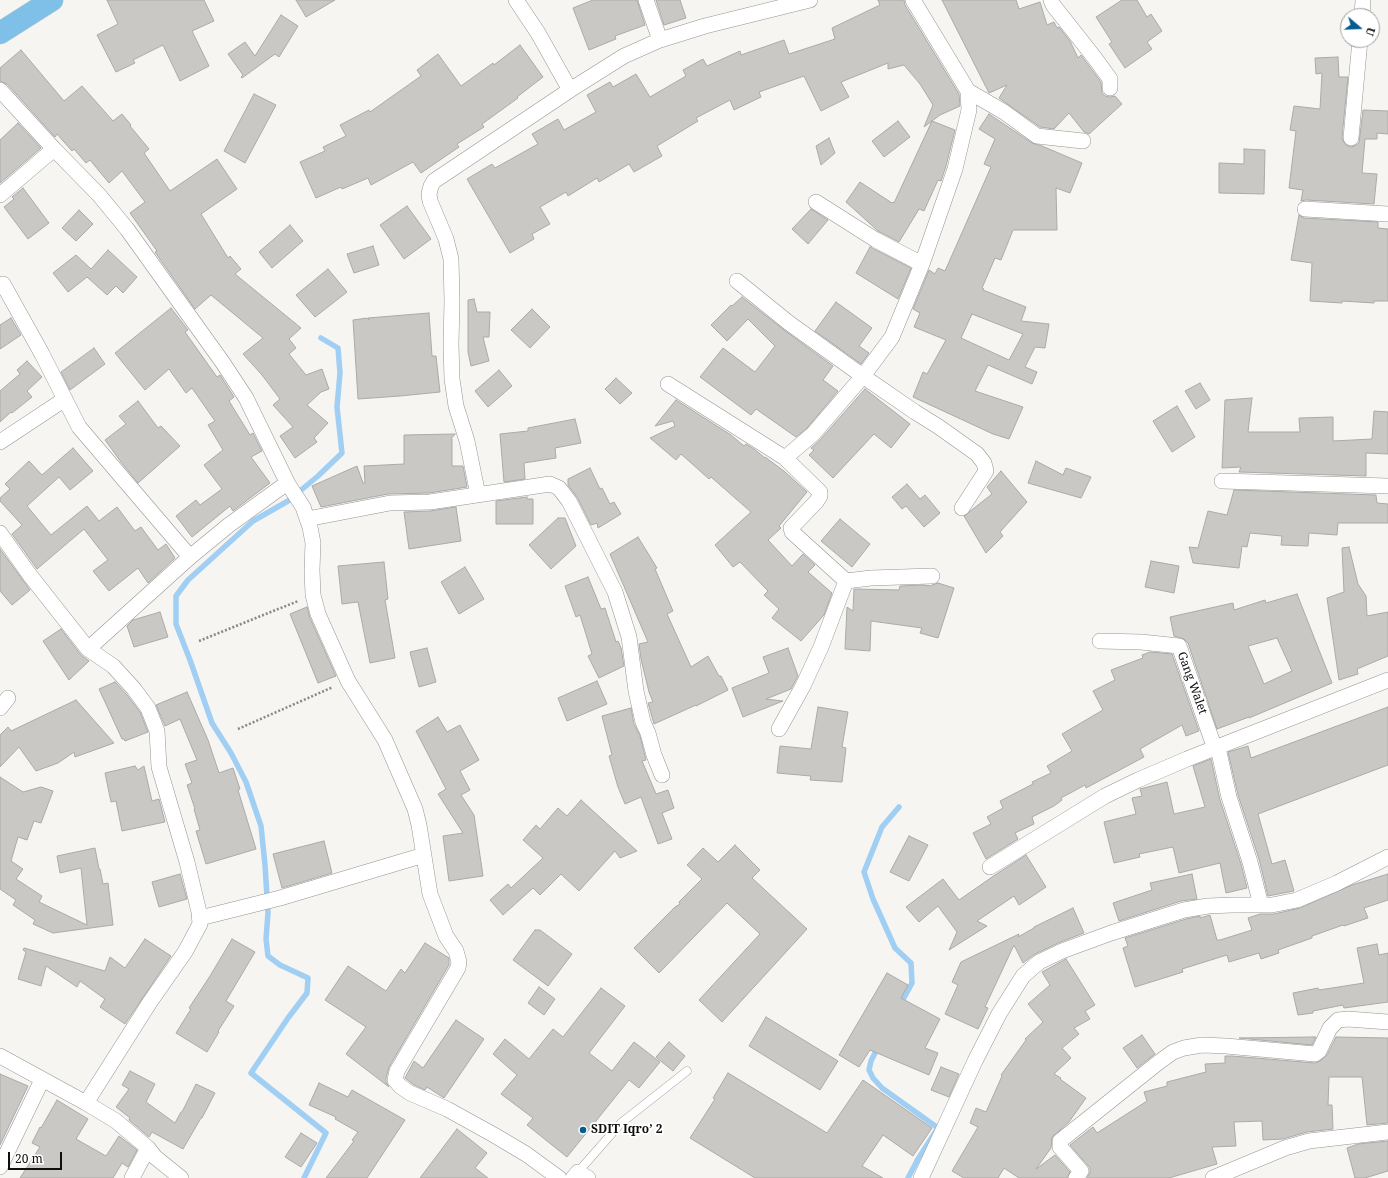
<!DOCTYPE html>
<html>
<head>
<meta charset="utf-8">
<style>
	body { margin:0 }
	#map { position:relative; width:1388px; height:1178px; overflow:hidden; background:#f6f5f2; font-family:"Noto Serif",serif }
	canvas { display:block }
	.north { position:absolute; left:1340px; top:8px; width:40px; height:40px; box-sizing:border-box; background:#fff; border:1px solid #9f9f9f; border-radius:50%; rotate:109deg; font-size:11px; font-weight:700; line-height:16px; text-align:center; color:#0f0f0e }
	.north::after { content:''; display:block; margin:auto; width:14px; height:18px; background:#035d8e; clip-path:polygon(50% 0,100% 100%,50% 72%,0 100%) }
	.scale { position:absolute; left:8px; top:1152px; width:54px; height:18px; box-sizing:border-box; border:2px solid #0f0f0e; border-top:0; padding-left:5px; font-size:12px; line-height:14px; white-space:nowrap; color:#0f0f0e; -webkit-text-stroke:3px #fff; paint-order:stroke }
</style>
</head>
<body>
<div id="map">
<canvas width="1388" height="1178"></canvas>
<div class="north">U</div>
<div class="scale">20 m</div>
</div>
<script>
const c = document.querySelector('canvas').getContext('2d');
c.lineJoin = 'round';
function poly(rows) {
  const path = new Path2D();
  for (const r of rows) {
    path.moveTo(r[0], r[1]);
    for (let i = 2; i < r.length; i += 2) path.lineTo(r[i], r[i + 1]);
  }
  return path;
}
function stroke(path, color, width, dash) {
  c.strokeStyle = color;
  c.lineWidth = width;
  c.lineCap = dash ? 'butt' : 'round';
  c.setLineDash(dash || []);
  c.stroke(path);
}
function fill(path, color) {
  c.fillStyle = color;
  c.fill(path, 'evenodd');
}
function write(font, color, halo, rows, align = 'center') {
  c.font = font + ' "Noto Serif",serif';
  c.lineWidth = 4;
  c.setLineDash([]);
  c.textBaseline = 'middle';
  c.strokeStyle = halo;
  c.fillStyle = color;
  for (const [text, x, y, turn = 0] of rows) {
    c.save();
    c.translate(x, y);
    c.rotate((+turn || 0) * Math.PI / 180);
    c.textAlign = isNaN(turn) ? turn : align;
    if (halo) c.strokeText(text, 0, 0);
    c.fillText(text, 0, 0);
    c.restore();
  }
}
const stream = poly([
	[899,807,882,827,864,872,873,899,895,948,911,963,912,983,900,1005],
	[878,1047,871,1061,869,1070,873,1078,882,1088,938,1128,918,1159,908,1178],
	[304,1178,326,1133,251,1073,288,1018,307,993,308,978,280,965,268,956,266,939,268,913,265,865,261,826,246,782,231,753,212,723,190,660,176,624,176,596,188,580,253,521,288,501,318,476,342,453,337,407,340,373,338,348,321,338]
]);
const building = poly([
	[107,0,204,0,214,21,192,31,209,66,180,81,163,45,133,60,135,63,116,72,97,35,118,24,107,0],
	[296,0,335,0,306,17,296,0],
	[593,0,637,0,645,25,615,36,616,39,589,50,573,8,593,0],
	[656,0,680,0,686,18,664,25,656,0],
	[878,0,904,0,905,5,959,94,960,106,940,115,924,127,933,105,920,84,904,65,888,69,888,63,841,82,849,97,821,111,804,76,759,92,761,97,734,110,730,100,696,118,698,121,657,146,662,156,634,172,629,164,599,182,597,178,568,196,566,192,540,207,550,224,532,234,534,239,510,253,467,179,492,164,495,168,538,144,532,134,558,119,564,130,596,112,587,95,610,82,613,87,636,74,650,97,686,76,683,70,703,59,707,66,740,51,741,55,784,40,789,54,835,39,832,28,880,5,878,0],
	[942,0,1016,0,1019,9,1040,2,1047,25,1054,22,1057,28,1059,27,1070,41,1078,58,1081,55,1101,82,1102,93,1105,96,1110,97,1115,96,1122,104,1089,134,1084,132,1069,113,1054,129,1040,127,999,98,1007,85,989,93,942,0],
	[1122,0,1137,0,1147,17,1151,14,1162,31,1147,42,1152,49,1125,68,1109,44,1112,42,1096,17,1122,0],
	[281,15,298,26,279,57,275,54,242,78,241,77,243,75,228,54,245,42,255,56,281,15],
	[520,45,543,77,517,97,518,98,482,124,484,127,457,144,459,147,421,173,413,162,371,185,368,178,342,189,341,187,316,198,300,162,325,151,323,147,346,136,340,125,369,110,370,112,421,76,417,70,438,54,461,86,493,63,494,65,520,45],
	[21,50,64,101,82,86,113,121,122,114,131,125,130,126,149,149,144,153,170,191,217,159,237,189,201,214,228,258,230,256,241,269,235,274,301,328,289,339,296,348,289,354,306,375,322,369,329,389,321,392,307,405,328,423,314,438,317,442,295,458,280,436,293,427,273,405,280,399,262,375,243,354,263,338,211,295,195,309,155,252,157,251,130,213,145,202,122,171,109,183,90,160,86,163,74,149,72,151,57,134,55,137,7,84,0,81,0,68,21,50],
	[1338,57,1339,77,1348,77,1342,137,1343,141,1346,145,1351,147,1355,146,1359,143,1363,110,1388,111,1388,134,1377,133,1377,139,1365,139,1362,173,1377,174,1374,204,1306,200,1301,201,1303,190,1289,188,1296,131,1290,130,1294,106,1320,109,1322,73,1316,74,1315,58,1338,57],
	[254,94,276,105,245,163,224,151,254,94],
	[989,114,1032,143,1042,146,1082,163,1070,193,1056,188,1057,230,1013,230,1001,260,995,258,982,288,984,289,983,290,1026,307,1021,321,1049,324,1045,348,1035,347,1025,367,1037,372,1032,384,988,365,975,391,1023,407,1009,439,993,434,913,397,923,372,927,374,946,340,914,327,920,313,913,309,929,270,935,274,938,268,945,271,991,167,984,164,995,139,979,129,989,114],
	[972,314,1023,334,1009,360,961,338,972,314],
	[898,121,910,137,884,157,872,141,898,121],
	[932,121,955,130,946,166,941,181,938,180,924,211,919,209,899,242,878,231,846,202,860,182,892,203,893,202,894,203,932,121],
	[18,123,41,148,0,183,0,140,18,123],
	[829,138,835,153,821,165,816,146,829,138],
	[1244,149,1265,150,1264,194,1219,193,1219,163,1244,164,1244,149],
	[23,188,49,223,28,239,4,207,14,199,12,197,23,188],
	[407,206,431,239,404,259,380,225,407,206],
	[811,209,828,220,808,244,792,229,811,209],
	[79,210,93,224,76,241,62,228,79,210],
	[1299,215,1304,218,1378,222,1378,228,1388,229,1388,301,1374,301,1374,303,1342,301,1342,303,1310,301,1312,263,1291,260,1299,215],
	[290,225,303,241,272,268,259,252,290,225],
	[373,246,379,265,354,273,347,254,373,246],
	[870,247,911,268,898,299,856,273,870,247],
	[108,250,137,277,123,293,116,286,107,295,87,277,68,292,53,273,76,255,91,269,108,250],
	[328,269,347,292,315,317,296,295,328,269],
	[742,297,784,330,833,366,823,380,838,391,807,428,796,437,756,409,751,415,700,377,723,348,755,372,775,346,748,319,727,341,711,325,731,305,732,306,742,297],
	[474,299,477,312,490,312,489,337,483,337,489,361,471,366,468,352,468,300,474,299],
	[836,302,872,328,859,346,869,353,861,364,815,331,836,302],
	[171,308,188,330,185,332,217,377,220,375,234,397,229,401,250,435,253,433,262,451,251,457,270,483,233,511,230,506,192,537,176,516,196,500,200,505,222,489,204,465,223,450,208,425,215,421,192,388,186,393,169,369,145,390,115,353,171,308],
	[532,309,550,327,530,348,511,330,532,309],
	[429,313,432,356,436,356,440,392,400,396,358,399,353,320,367,318,369,320,368,318,429,313],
	[11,318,21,335,0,349,0,325,11,318],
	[94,348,105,364,70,390,61,372,94,348],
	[27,361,42,377,27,391,32,397,12,413,11,412,0,422,0,391,20,374,17,370,27,361],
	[499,370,512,386,488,407,475,391,499,370],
	[616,378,632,393,620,404,605,389,616,378],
	[1200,383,1210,400,1196,409,1185,391,1200,383],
	[865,389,910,424,891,448,874,434,833,478,809,455,814,450,811,448,820,440,865,389],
	[1252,398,1248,432,1300,432,1299,418,1333,417,1333,441,1372,439,1374,411,1388,412,1388,454,1366,453,1366,476,1239,472,1241,467,1222,468,1225,400,1252,398],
	[676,400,731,435,744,446,746,444,754,449,765,458,765,457,784,471,807,492,779,526,781,528,768,540,792,566,803,554,815,565,808,572,832,593,824,615,801,641,772,618,779,609,764,595,768,591,740,562,733,567,715,545,751,512,711,477,709,479,681,454,676,460,650,438,675,426,673,421,655,426,676,400],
	[138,401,158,428,161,426,180,446,138,483,121,462,105,440,126,424,119,416,138,401],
	[1177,406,1195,437,1172,452,1153,421,1177,406],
	[575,419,581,443,555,448,556,458,524,463,525,479,504,482,500,434,528,431,528,428,575,419],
	[455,434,451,439,452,439,452,466,463,466,467,487,429,493,388,494,321,507,312,486,357,466,363,483,365,483,364,466,404,464,404,435,455,434],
	[73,448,93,471,70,490,59,477,27,506,51,535,87,506,99,521,117,507,135,531,141,527,158,550,166,544,175,558,148,583,138,568,109,591,93,571,108,560,84,529,37,569,12,534,22,525,0,501,0,498,10,489,5,484,29,461,42,475,73,448],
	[1036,461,1063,475,1066,468,1091,477,1081,498,1028,483,1036,461],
	[590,468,600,489,602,488,610,504,614,502,621,514,598,528,597,523,591,525,577,497,568,485,568,479,590,468],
	[1001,471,1027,502,1000,532,1003,536,986,553,964,516,992,494,987,487,1001,471],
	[907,484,920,499,925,495,940,513,924,527,906,506,902,509,892,497,907,484],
	[1234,490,1376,495,1377,503,1388,504,1388,523,1338,523,1337,535,1309,533,1308,546,1281,545,1282,536,1250,533,1247,547,1242,546,1239,568,1193,563,1189,547,1198,548,1208,511,1227,515,1234,490],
	[527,497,527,499,533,499,533,524,496,524,496,501,527,497],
	[456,507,461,541,409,549,404,512,430,511,456,507],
	[558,518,565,518,576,546,551,569,529,545,558,518],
	[840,519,870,544,852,567,821,541,840,519],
	[638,537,657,568,655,569,673,611,667,614,691,667,708,656,719,676,721,676,728,690,696,706,696,705,654,724,648,703,653,702,649,692,641,659,639,644,648,642,610,554,638,537],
	[1349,547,1358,584,1366,596,1367,616,1388,612,1388,656,1357,669,1358,674,1339,680,1327,598,1344,592,1342,548,1349,547],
	[0,549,30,590,12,605,0,591,0,549],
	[1151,561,1179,566,1174,593,1145,587,1151,561],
	[384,562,388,599,385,600,395,658,370,663,358,602,342,604,338,566,384,562],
	[465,567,484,599,459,614,441,582,465,567],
	[588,577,601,609,605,608,616,642,618,641,621,648,624,666,599,678,588,656,592,654,580,615,576,617,565,586,588,577],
	[938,583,954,588,938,638,920,633,922,628,871,621,870,651,845,649,847,607,853,611,854,589,899,590,900,586,923,585,931,586,932,585,938,583],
	[1297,594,1332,683,1249,718,1249,717,1217,729,1188,643,1184,639,1174,636,1170,617,1233,603,1234,610,1265,600,1266,603,1297,594],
	[1277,638,1292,671,1264,684,1248,646,1277,638],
	[307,607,310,618,336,676,318,683,290,614,307,607],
	[160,612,168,637,134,647,127,626,133,620,160,612],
	[61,629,81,655,89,661,69,680,43,641,61,629],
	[427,648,436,682,419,687,410,652,427,648],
	[788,648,798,676,791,689,766,699,783,701,743,717,732,688,769,673,763,657,788,648],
	[1150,652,1172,654,1199,731,1186,736,1182,725,1140,749,1144,757,1086,788,1085,785,1061,798,1062,800,1054,806,1032,817,1034,824,1015,833,1018,839,986,859,973,833,991,824,987,817,1003,808,1000,801,1033,784,1032,782,1051,773,1047,766,1072,751,1062,734,1103,710,1093,691,1115,680,1111,670,1143,658,1142,655,1150,652],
	[597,681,607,704,567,721,558,698,597,681],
	[115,682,127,695,140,712,148,732,125,741,124,739,122,739,99,689,115,682],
	[187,692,208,740,219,773,233,768,240,789,238,790,256,849,206,864,196,831,200,830,194,809,195,809,187,785,192,783,185,764,197,760,180,719,165,726,156,705,187,692],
	[76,700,114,743,75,757,74,752,58,763,36,771,19,747,0,767,0,735,8,727,11,731,76,700],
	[818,707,848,712,842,747,846,748,842,782,810,780,811,776,777,773,780,746,811,749,818,707],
	[1388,707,1388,765,1258,814,1272,864,1285,860,1294,891,1268,896,1259,859,1238,795,1228,752,1248,746,1251,758,1388,707],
	[631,708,634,724,640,736,646,760,642,761,656,794,668,790,674,808,662,813,672,839,658,844,641,797,625,804,618,787,609,756,612,755,602,716,631,708],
	[438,717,447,732,460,725,479,760,460,771,470,790,461,795,474,815,483,876,449,881,443,836,463,833,438,794,446,789,416,731,438,717],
	[1211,759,1220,800,1241,864,1247,888,1226,893,1220,863,1179,873,1173,847,1139,854,1140,857,1114,863,1104,822,1136,814,1132,798,1142,796,1140,789,1167,782,1174,814,1205,807,1193,766,1211,759],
	[135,766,138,770,144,766,152,801,159,799,165,822,122,831,116,801,111,802,105,773,135,766],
	[0,777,23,792,41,787,53,791,41,823,34,821,27,840,18,837,11,861,23,869,16,879,42,896,39,902,87,925,81,868,60,873,57,856,95,848,99,869,100,869,103,884,108,883,113,925,53,933,33,924,35,920,13,905,16,900,0,889,0,777],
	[581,800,637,851,620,858,615,851,579,891,561,874,540,895,533,888,503,915,490,900,508,884,511,888,543,858,523,840,536,825,540,829,558,808,567,816,581,800],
	[909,836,928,845,909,881,890,872,909,836],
	[324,841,332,873,282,888,273,854,324,841],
	[735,845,760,870,752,878,807,929,722,1022,699,1000,760,934,727,903,659,973,634,948,675,907,680,904,679,902,702,879,687,865,703,848,718,862,735,845],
	[1026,855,1046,887,1019,905,1014,896,977,921,987,926,949,950,957,932,938,906,919,922,906,907,943,879,959,900,995,875,1026,855],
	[180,874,187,899,159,907,152,882,180,874],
	[1192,874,1197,899,1181,901,1119,921,1113,903,1152,890,1150,883,1192,874],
	[1388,874,1388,900,1364,908,1368,918,1344,926,1343,925,1312,936,1312,938,1278,950,1279,953,1261,959,1259,953,1229,962,1227,955,1182,969,1183,972,1135,987,1123,948,1128,946,1125,938,1186,919,1200,916,1200,918,1210,915,1217,940,1220,940,1252,930,1248,918,1260,914,1274,914,1300,908,1352,885,1388,874],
	[1073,908,1084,933,1058,943,1035,954,1023,963,1014,945,985,1007,988,1008,978,1029,945,1014,958,985,952,982,961,962,1019,934,1018,937,1034,928,1034,927,1073,908],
	[535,930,540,930,572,954,548,986,513,960,535,930],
	[145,939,171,956,125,1024,100,1007,105,999,80,981,77,987,46,966,41,986,18,979,26,952,23,950,24,948,105,971,110,957,125,968,145,939],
	[232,939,255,952,226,1001,234,1006,218,1031,219,1032,207,1052,176,1033,191,1009,189,1008,210,976,232,939],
	[425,943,449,958,449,965,389,1067,386,1078,386,1082,389,1087,346,1054,366,1027,325,1000,348,966,386,991,401,969,405,973,425,943],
	[1377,944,1379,955,1388,953,1388,1002,1344,1008,1343,1005,1313,1011,1313,1013,1298,1015,1293,993,1318,988,1319,990,1364,983,1357,948,1377,944],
	[1066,959,1095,1005,1085,1011,1090,1019,1074,1028,1079,1034,1062,1048,1071,1058,1054,1074,1061,1078,1060,1079,1086,1098,1069,1122,1052,1137,1051,1148,1036,1169,1055,1155,1070,1172,1067,1178,1019,1178,1004,1168,998,1178,964,1178,952,1171,978,1127,970,1123,976,1108,986,1112,1002,1076,1001,1075,1026,1040,1025,1039,1043,1022,1028,1004,1050,985,1042,972,1066,959],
	[887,973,908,985,901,998,940,1019,925,1048,938,1053,929,1075,870,1050,859,1067,839,1055,887,973],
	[539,987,555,999,544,1015,528,1003,539,987],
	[601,988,625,1006,589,1053,612,1071,634,1042,660,1062,639,1088,629,1080,567,1157,527,1125,533,1118,501,1094,517,1075,493,1054,505,1039,529,1059,553,1029,563,1037,601,988],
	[766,1017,838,1061,820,1090,749,1046,766,1017],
	[456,1020,484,1039,444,1098,427,1087,425,1090,414,1085,405,1078,414,1061,423,1068,456,1020],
	[1142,1035,1155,1054,1137,1068,1123,1048,1142,1035],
	[1313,1037,1316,1037,1312,1045,1239,1038,1313,1037],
	[1336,1037,1388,1038,1388,1123,1367,1125,1362,1077,1329,1077,1328,1105,1332,1105,1333,1129,1307,1132,1283,1139,1263,1140,1262,1121,1234,1122,1236,1146,1212,1147,1217,1164,1169,1178,1087,1178,1090,1173,1090,1168,1070,1145,1093,1127,1097,1133,1147,1101,1144,1092,1167,1086,1167,1082,1206,1072,1205,1064,1225,1063,1225,1056,1232,1056,1315,1063,1320,1061,1327,1055,1336,1037],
	[669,1042,685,1056,673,1071,656,1057,669,1042],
	[941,1067,959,1074,949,1097,931,1090,941,1067],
	[130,1071,155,1084,146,1102,175,1123,181,1112,182,1112,196,1084,215,1093,202,1118,201,1118,183,1149,152,1132,149,1137,129,1120,130,1118,116,1107,129,1089,122,1085,130,1071],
	[728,1073,827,1133,863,1080,932,1128,913,1156,883,1135,862,1166,883,1178,755,1178,690,1138,715,1099,713,1098,728,1073],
	[0,1074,28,1086,0,1145,0,1074],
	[319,1083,348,1097,352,1090,405,1120,367,1178,326,1178,354,1141,352,1140,358,1132,335,1119,336,1117,309,1105,319,1083],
	[57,1100,88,1119,76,1139,106,1156,119,1136,137,1150,128,1167,122,1163,113,1178,20,1178,40,1147,32,1143,40,1127,41,1128,57,1100],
	[457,1129,487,1153,475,1168,488,1178,420,1178,457,1129],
	[301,1133,317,1143,301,1167,285,1157,301,1133],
	[1388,1141,1388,1171,1365,1178,1355,1178,1347,1148,1358,1144,1388,1141]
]);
const path = poly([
	[199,641,298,601],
	[238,729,333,687]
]);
const service = poly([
	[578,1172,621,1123,687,1071]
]);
const minor = poly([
	[516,0,538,33,570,90],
	[646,0,660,40],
	[1051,0,1053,5,1094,57,1110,79,1110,88],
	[1362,16,1363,0],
	[0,90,54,149,99,195,127,229,223,363,246,398,288,484,303,507,310,527,313,543,312,570,313,595,318,614,348,681,385,740,415,809,419,825,430,894,446,936,456,951,459,962,458,968,397,1071,395,1080,400,1086,410,1093,447,1109,494,1135,526,1154,559,1178],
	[968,91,1004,112,1037,136,1083,141],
	[1351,138,1360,40],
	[0,195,54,149],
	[816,202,876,240,922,264],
	[1305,209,1388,214],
	[737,281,789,323,867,379,915,412,939,427,977,454,984,463,986,471,962,508],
	[3,284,42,354,79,427,190,557],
	[668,384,785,458,813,434,863,376,892,337,922,264,955,169,969,110,968,91,913,0],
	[0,442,65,399],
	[785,458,820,492,820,496,816,502,791,528,792,532,846,581,871,578,932,576],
	[1222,481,1388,486],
	[478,495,467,441,456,406,452,379,451,344,452,301,451,259,446,239,430,201,429,194,431,186,434,181,570,90,624,56,660,40,705,26,810,0],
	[307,519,390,503,430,502,550,484,559,488,569,501,615,592,629,637,636,691,643,722,648,733,654,755,662,775],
	[0,533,29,574,88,649],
	[1100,641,1141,642,1179,646,1215,749],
	[0,708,8,698],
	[779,729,803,686,821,647,846,581],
	[1218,748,1229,797,1250,862,1261,905],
	[990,867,1105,796,1138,780,1187,759,1388,680],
	[200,918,280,898,424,855],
	[0,1056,86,1103,116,1121,148,1148,155,1157,181,1178],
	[86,1103,150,1002,185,952,200,924,199,912,187,862,159,767,157,731,148,708,134,689,113,666,88,649,190,557,229,525,287,483],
	[0,1167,42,1080],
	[132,1178,148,1148],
	[573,1178,578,1172,588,1178],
	[921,1178,975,1061,999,1014,1023,976,1039,962,1062,951,1111,933,1184,910,1208,906,1232,905,1272,905,1297,900,1337,883,1388,857],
	[1076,1178,1081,1171,1060,1147,1060,1141,1159,1062,1173,1052,1184,1048,1202,1045,1226,1046,1315,1054,1319,1051,1330,1028,1338,1020,1348,1019,1388,1022],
	[1213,1178,1285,1148,1309,1141,1388,1132]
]);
const primary = poly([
	[0,33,52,0]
]);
const markers = [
	[583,1130,4,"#035d8e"]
];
const streetNames = [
	["Gang Walet",1192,683,70]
];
const poiNames = [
	["SDIT Iqro’ 2",591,1130]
];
stroke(stream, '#a0cff3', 5.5);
fill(building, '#c9c8c5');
stroke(building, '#acaaa8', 1);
stroke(service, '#969492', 9);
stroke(minor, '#969492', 16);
stroke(primary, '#cfcfcf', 23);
stroke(path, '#898886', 2.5, [2, 2]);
stroke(service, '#fff', 8);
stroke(minor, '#fff', 15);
stroke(primary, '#7fc0e9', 22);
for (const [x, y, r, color] of markers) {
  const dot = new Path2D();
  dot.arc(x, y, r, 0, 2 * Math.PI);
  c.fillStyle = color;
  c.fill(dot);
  stroke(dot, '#fff', 1.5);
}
write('12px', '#0f0f0e', '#fff', streetNames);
write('bold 12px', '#0f0f0e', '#fff', poiNames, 'left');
</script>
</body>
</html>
